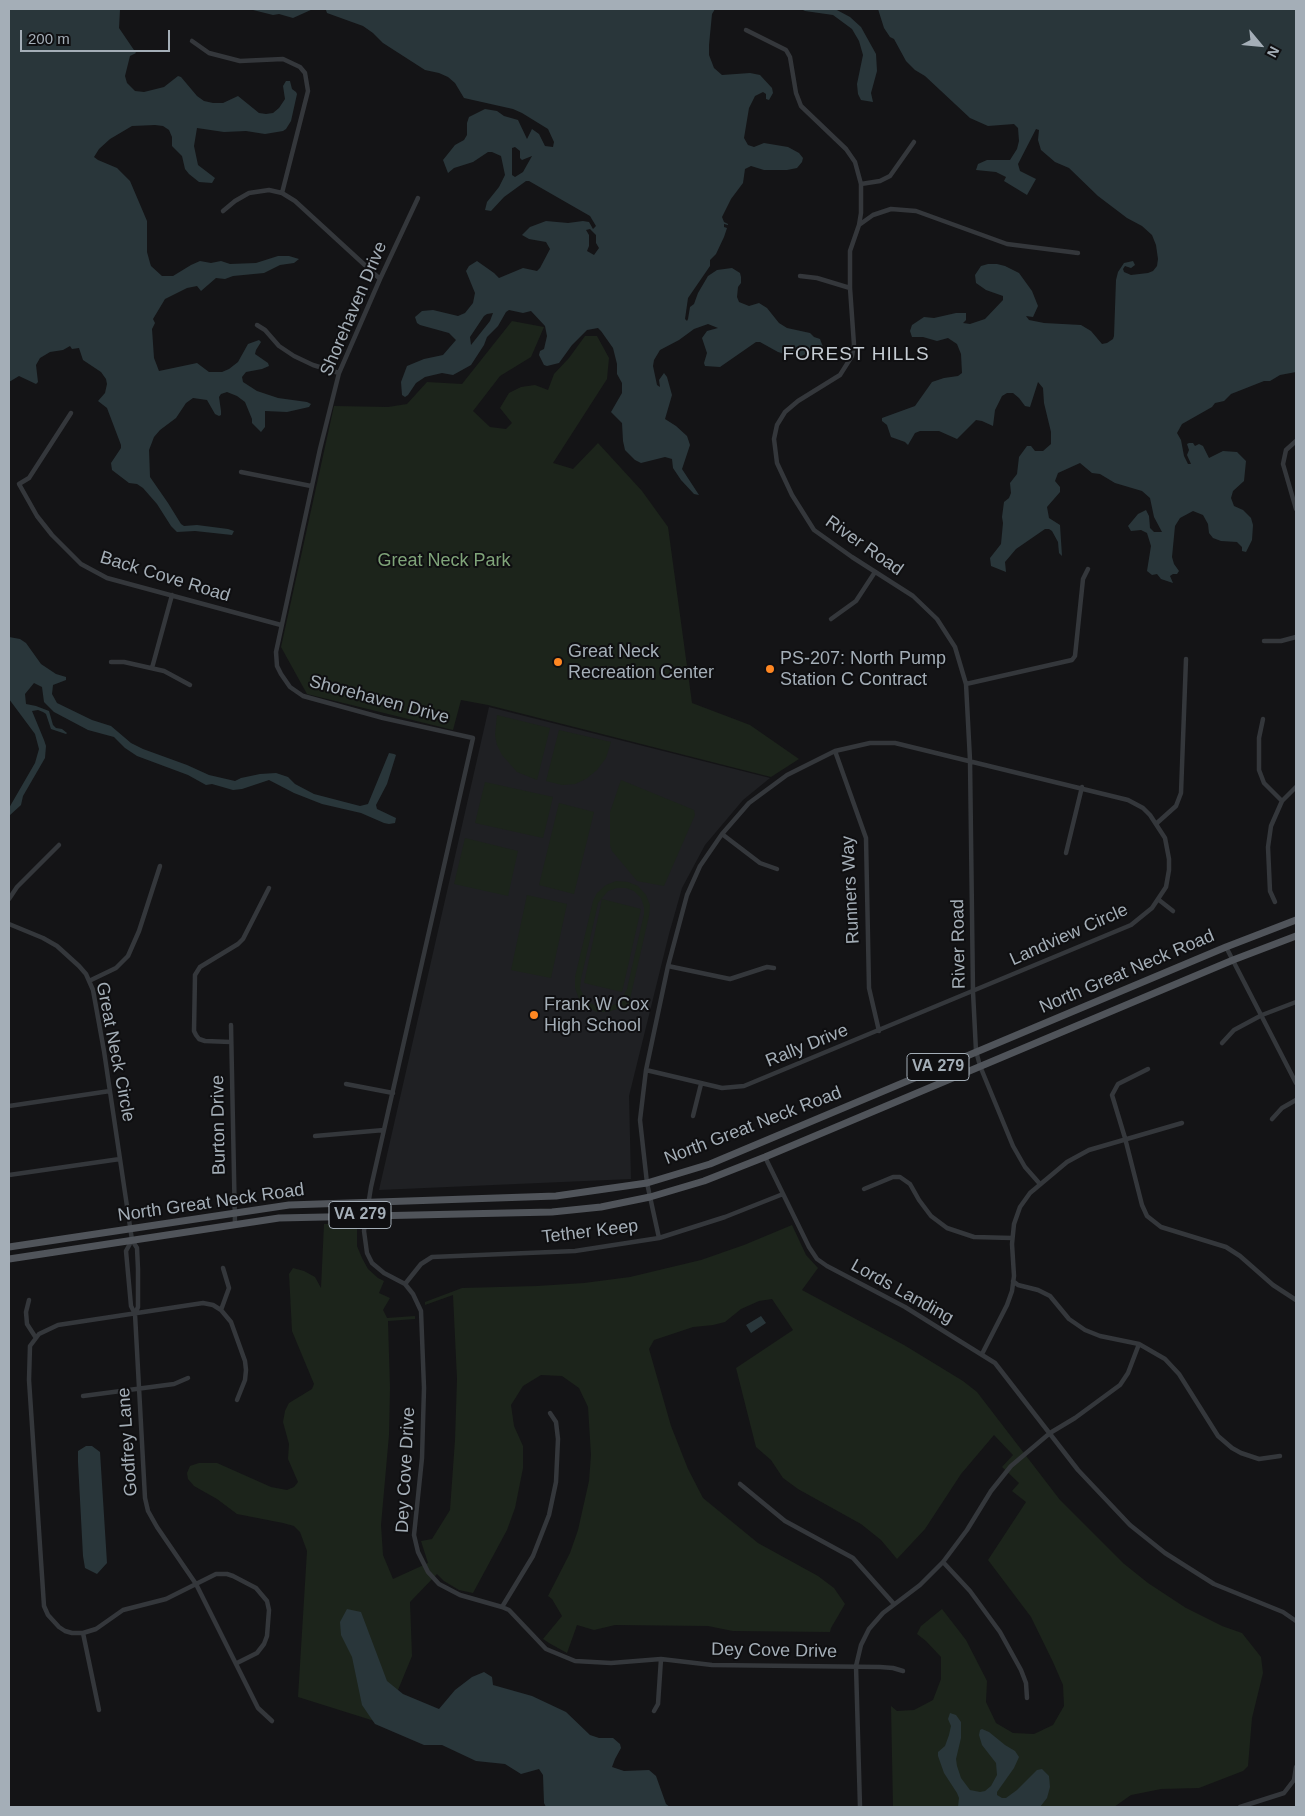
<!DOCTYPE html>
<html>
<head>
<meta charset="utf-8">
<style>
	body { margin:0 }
	#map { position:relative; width:1305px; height:1816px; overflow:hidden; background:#141416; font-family:Arial,sans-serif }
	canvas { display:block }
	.frame { position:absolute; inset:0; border:10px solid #a4aeb7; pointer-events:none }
	.north { position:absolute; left:1235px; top:20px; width:50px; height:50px; -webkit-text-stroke:4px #0f0f11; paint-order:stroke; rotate:118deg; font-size:14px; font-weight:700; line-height:20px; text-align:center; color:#a4aeb7 }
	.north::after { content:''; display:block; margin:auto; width:18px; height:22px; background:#a4aeb7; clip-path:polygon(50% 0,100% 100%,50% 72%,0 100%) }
	.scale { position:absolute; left:20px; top:30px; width:150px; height:22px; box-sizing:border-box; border:2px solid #a4aeb7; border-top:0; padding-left:6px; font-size:15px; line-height:18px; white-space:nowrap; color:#a4aeb7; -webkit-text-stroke:4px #0f0f11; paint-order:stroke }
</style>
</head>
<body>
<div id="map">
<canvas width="1305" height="1816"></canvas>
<div class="frame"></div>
<div class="north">N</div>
<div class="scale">200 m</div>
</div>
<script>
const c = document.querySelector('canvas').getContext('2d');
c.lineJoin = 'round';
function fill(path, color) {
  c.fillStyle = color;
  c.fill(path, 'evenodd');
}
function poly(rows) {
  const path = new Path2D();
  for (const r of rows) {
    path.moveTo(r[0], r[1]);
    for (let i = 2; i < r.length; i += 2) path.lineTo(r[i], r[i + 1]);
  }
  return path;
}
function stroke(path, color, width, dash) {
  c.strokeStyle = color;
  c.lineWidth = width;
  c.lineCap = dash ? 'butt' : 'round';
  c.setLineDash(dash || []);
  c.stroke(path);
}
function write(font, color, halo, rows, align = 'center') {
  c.font = font + ' Arial,sans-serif';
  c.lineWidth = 4;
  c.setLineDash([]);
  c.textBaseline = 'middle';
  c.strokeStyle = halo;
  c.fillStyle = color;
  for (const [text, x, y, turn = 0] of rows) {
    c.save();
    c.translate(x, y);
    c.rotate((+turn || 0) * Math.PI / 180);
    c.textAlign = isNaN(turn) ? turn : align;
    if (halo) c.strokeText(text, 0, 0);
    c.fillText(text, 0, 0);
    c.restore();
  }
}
const built = poly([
	[489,707,770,778,743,800,705,845,682,888,669,934,629,1096,631,1179,379,1190]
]);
const green = poly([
	[512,321,544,327,531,357,500,376,473,411,490,427,506,429,512,423,500,408,509,393,521,387,535,385,548,390,554,374,569,358,585,336,597,336,609,358,607,379,553,463,573,469,598,443,642,491,668,527,692,703,750,725,799,759,771,777,488,705,461,700,453,730,307,694,281,647,334,406,388,407,407,404,427,382,462,384],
	[497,715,550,728,537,780,517,772,502,755,497,745,495,735],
	[559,730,611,742,606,758,597,770,586,779,575,784,562,785,546,781],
	[621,780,694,810,695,815,664,886,637,881,612,851,610,845,610,812],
	[485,782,553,797,543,838,475,823],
	[559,803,594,812,574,894,539,885],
	[465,838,518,851,508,896,454,884],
	[616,881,628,882,638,886,646,895,650,905,649,916,627,1012,622,1011,623,1004,619,1008,608,1012,597,1012,587,1007,579,999,575,988,575,977,593,901,597,893,606,885],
	[617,888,626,888,634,891,641,898,644,907,644,914,627,989,623,997,616,1004,608,1007,599,1007,590,1003,584,997,580,988,581,979,598,903,608,891],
	[527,895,567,904,551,978,511,970],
	[602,899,641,909,622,992,584,983],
	[357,1223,357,1246,362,1258,368,1269,378,1278,384,1281,379,1293,390,1298,383,1310,387,1318,415,1316,415,1319,388,1321,390,1388,389,1435,381,1525,383,1555,393,1579,428,1563,421,1541,432,1539,450,1510,455,1440,457,1379,453,1295,425,1305,425,1302,462,1288,537,1286,584,1283,630,1277,701,1260,744,1245,792,1225,806,1255,818,1268,802,1290,904,1345,963,1381,977,1392,1060,1500,1123,1563,1148,1583,1186,1608,1222,1626,1242,1633,1261,1657,1263,1673,1252,1718,1248,1766,1243,1771,1199,1788,1161,1789,1131,1795,1114,1807,893,1807,891,1706,897,1711,914,1710,933,1700,941,1679,941,1657,926,1641,917,1634,921,1626,942,1609,966,1640,987,1681,986,1702,996,1723,1013,1733,1034,1734,1053,1725,1064,1706,1063,1685,1053,1662,1031,1617,988,1560,1026,1502,1012,1491,1019,1483,1002,1467,1013,1455,994,1435,961,1474,925,1529,897,1559,881,1540,861,1524,798,1489,783,1478,771,1460,756,1447,736,1368,793,1330,772,1299,759,1301,741,1309,725,1322,713,1325,693,1327,654,1340,649,1349,671,1426,688,1469,703,1498,758,1543,818,1576,834,1588,845,1604,831,1628,830,1632,733,1631,708,1626,615,1625,594,1630,577,1625,567,1653,549,1643,543,1639,562,1616,552,1599,548,1596,570,1553,578,1530,589,1481,591,1455,588,1407,579,1388,562,1376,541,1375,523,1386,511,1405,514,1426,523,1446,523,1468,515,1508,507,1530,473,1593,459,1590,444,1581,437,1574,410,1602,412,1656,384,1724,298,1697,307,1551,300,1532,294,1526,283,1523,237,1514,217,1499,194,1486,188,1479,187,1473,190,1466,199,1463,217,1463,271,1487,287,1490,294,1487,298,1482,288,1459,289,1444,283,1422,285,1411,289,1403,312,1389,314,1384,292,1331,289,1274,293,1268,304,1271,315,1277,321,1288,324,1224]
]);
const water = poly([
	[9,9,112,9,120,10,119,28,136,53,130,56,125,76,127,83,135,91,144,92,164,87,178,76,181,77,197,96,204,101,213,103,223,103,238,96,259,113,266,114,273,113,279,108,285,99,283,86,286,81,290,81,292,89,296,92,297,94,291,121,286,129,283,131,265,134,246,131,224,132,197,128,194,146,198,165,215,178,212,183,199,182,189,174,185,169,182,156,172,146,172,137,169,130,163,126,155,125,132,126,110,139,99,149,94,157,98,160,117,168,130,181,147,221,147,252,150,263,151,266,162,276,173,276,191,265,200,261,211,263,221,261,230,264,256,263,278,256,289,256,299,259,294,263,280,265,264,273,233,276,225,279,216,278,201,291,197,286,187,288,165,299,153,319,155,323,152,329,154,358,159,371,197,363,209,372,222,372,229,369,238,362,248,344,259,340,261,342,256,350,255,354,268,363,269,366,262,369,246,372,242,377,243,382,257,391,278,398,307,402,311,404,309,407,287,412,265,411,265,427,261,432,252,423,252,419,245,402,237,396,227,392,221,394,219,397,221,411,221,415,219,416,215,414,207,400,193,398,186,403,176,418,160,430,154,437,149,450,150,477,168,503,181,524,184,526,197,525,228,529,234,531,232,535,195,531,177,532,171,526,157,504,143,488,137,484,129,483,112,470,111,463,121,448,121,445,107,408,98,401,105,393,107,384,106,379,101,372,83,360,79,348,72,349,70,346,63,350,50,352,40,358,36,365,38,382,36,384,19,376,9,382],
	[249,9,313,9,293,18,279,14,273,15],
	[315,9,715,9,712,14,709,45,709,55,714,68,722,75,750,73,760,75,772,88,773,93,769,100,766,99,766,94,763,92,755,96,749,108,744,138,748,145,754,147,764,143,788,147,799,153,803,158,802,162,797,168,787,170,764,170,751,166,745,169,743,183,731,199,722,217,724,222,728,224,728,225,724,224,724,227,727,228,724,237,716,254,710,260,710,266,688,298,685,319,687,321,688,319,690,307,694,304,698,293,708,276,717,270,732,268,740,273,741,277,741,283,738,287,737,297,739,302,749,306,759,303,767,308,779,323,787,328,810,333,814,337,820,339,823,347,818,357,808,353,799,357,791,356,778,352,760,342,756,342,720,367,705,366,704,363,707,353,702,338,707,331,718,328,708,324,694,329,679,340,660,350,654,360,653,366,657,385,660,387,659,380,664,373,667,377,672,395,665,419,676,426,687,436,690,445,682,469,699,495,694,494,681,480,673,468,672,459,665,457,641,463,635,460,625,450,623,441,622,423,611,412,622,393,622,383,617,374,617,364,613,348,601,331,598,328,587,330,572,345,559,363,547,366,544,365,539,355,540,351,544,349,547,336,545,326,531,311,523,313,509,310,506,312,498,326,487,337,484,345,471,365,453,375,442,373,425,377,416,383,408,395,405,397,402,395,401,382,407,366,424,359,443,355,456,340,449,333,420,325,417,323,415,317,422,311,433,310,458,316,465,313,473,303,475,293,466,271,469,266,477,261,494,273,499,278,523,268,537,271,540,268,550,249,546,242,529,239,522,235,530,227,546,221,568,223,583,221,589,222,593,229,596,226,590,216,529,181,526,181,504,197,491,211,485,210,487,202,499,187,505,175,501,156,492,152,488,152,473,162,454,168,448,173,443,160,455,145,464,140,467,135,467,123,469,117,485,109,497,111,504,116,518,120,527,139,532,129,539,134,545,146,553,147,554,142,548,129,522,113,513,109,464,98,455,83,448,77,439,73,425,70,383,43,373,33,363,26,327,13,326,10],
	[515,147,520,151,520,158,522,160,532,156,523,172,515,177,512,175,512,148],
	[590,229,596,235,596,243,599,248,594,255,587,251,589,246,589,235,586,230],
	[493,313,490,321,471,345,470,337,484,316,487,314],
	[801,9,835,9,850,17,861,27,876,54,877,71,871,93,873,102,861,100,858,94,857,84,863,55,859,41,852,29,833,15,805,11],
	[878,9,1296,9,1296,372,1280,375,1270,381,1264,381,1231,394,1224,401,1215,403,1212,407,1182,424,1177,433,1181,440,1184,456,1188,464,1191,464,1187,455,1189,450,1187,444,1189,443,1193,443,1195,446,1199,444,1203,446,1209,458,1223,451,1237,452,1246,461,1244,481,1233,491,1231,498,1234,506,1243,510,1251,518,1253,525,1252,540,1246,552,1242,551,1242,547,1237,542,1221,541,1213,538,1209,533,1208,524,1203,515,1193,511,1180,518,1175,526,1172,557,1174,564,1179,571,1177,574,1173,574,1170,576,1173,583,1161,579,1157,574,1152,575,1147,571,1151,546,1147,533,1141,530,1131,531,1128,526,1138,514,1146,510,1149,516,1150,528,1154,532,1162,532,1154,517,1150,498,1142,491,1115,483,1100,474,1092,473,1080,463,1058,473,1055,481,1060,487,1060,492,1047,507,1049,518,1060,525,1062,556,1059,553,1058,542,1052,531,1049,529,1045,529,1016,549,1005,562,1006,572,991,566,990,558,1001,544,1003,523,1002,517,1004,502,1009,498,1011,493,1010,483,1017,474,1019,457,1027,446,1031,446,1035,451,1043,451,1051,444,1051,432,1044,403,1043,388,1038,382,1030,407,1025,406,1019,398,1013,393,1007,393,1002,396,995,410,993,426,982,421,976,420,957,439,939,431,920,431,915,433,908,445,905,442,891,437,887,425,882,421,882,418,915,406,932,382,944,378,958,376,962,373,961,354,957,344,948,338,937,341,923,337,912,337,910,331,912,325,924,317,934,318,956,313,966,313,966,320,963,323,970,324,985,319,1003,300,1003,296,986,290,976,283,975,275,981,266,988,264,997,264,1005,266,1019,273,1032,291,1038,306,1033,317,1026,316,1029,320,1044,323,1081,325,1091,331,1102,344,1107,343,1113,339,1114,336,1116,280,1118,272,1124,263,1133,261,1135,265,1131,268,1125,266,1123,269,1124,272,1131,275,1148,273,1153,271,1157,266,1158,259,1156,245,1152,235,1142,226,1127,218,1098,196,1069,168,1055,162,1041,150,1038,140,1039,130,1036,129,1018,164,1020,171,1036,179,1027,195,1004,181,1006,177,996,172,976,170,978,164,987,160,1010,160,1017,149,1019,141,1018,128,1014,124,988,126,970,118,925,76,915,70,906,61,894,39,890,37,884,28],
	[9,637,20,639,26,643,41,664,56,674,66,677,66,680,53,685,52,694,57,703,92,720,111,726,131,743,143,749,187,765,209,775,235,781,241,778,260,774,276,773,288,777,295,784,314,794,360,806,368,804,389,753,394,754,396,755,387,784,376,805,377,809,396,818,395,823,389,824,384,823,361,813,322,804,294,793,269,780,242,789,233,790,212,784,206,785,188,775,137,756,125,748,114,737,88,730,54,712,44,702,42,687,34,683,25,694,26,704,36,706,49,711,53,725,56,728,62,729,67,733,66,734,51,729,46,714,43,712,38,710,32,711,44,740,46,746,45,758,23,796,21,805,9,816,9,808,35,763,39,749,35,734,9,699],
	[761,1316,766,1323,751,1333,746,1325],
	[86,1446,92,1446,100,1452,107,1563,97,1574,85,1568,83,1556,78,1462,78,1451],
	[347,1609,361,1612,387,1681,403,1694,439,1709,455,1690,472,1677,484,1672,492,1677,493,1685,532,1696,566,1712,590,1735,599,1738,613,1738,620,1744,621,1748,615,1759,612,1767,624,1771,649,1770,656,1776,666,1804,670,1807,546,1807,544,1803,543,1775,539,1769,521,1774,505,1764,476,1761,442,1745,424,1745,375,1724,362,1705,352,1657,341,1635,340,1622],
	[950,1713,956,1715,961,1722,961,1738,956,1759,957,1766,961,1778,970,1790,980,1792,985,1791,991,1786,997,1775,996,1763,982,1745,979,1735,980,1730,982,1729,989,1732,1005,1745,1015,1751,1019,1757,1014,1768,997,1792,997,1795,1002,1798,1006,1798,1017,1790,1037,1770,1042,1769,1049,1776,1050,1787,1047,1798,1040,1807,958,1807,959,1798,957,1793,944,1773,938,1756,938,1752,945,1746,949,1735,951,1726,948,1719]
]);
const street = poly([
	[746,30,786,50,790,57,796,93,801,106,846,149,855,162,861,184,861,213,859,225],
	[192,41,209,53,240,61,283,59,300,67,305,73,308,91,282,193],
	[861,184,880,181,890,176,914,142],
	[418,198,380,279,339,373,320,449,276,652,277,666,281,674,290,687,303,696,383,718,473,738,371,1187,364,1231,367,1253,372,1263,384,1273,405,1284,413,1294,421,1311,424,1388,422,1458,414,1535,418,1552,428,1572,439,1584,460,1595,502,1607,509,1610,546,1649,575,1661,611,1663,661,1659,712,1665,880,1667,893,1668,903,1671],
	[223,211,235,201,249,193,269,190,282,193,295,201,380,279],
	[800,276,817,278,850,288],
	[257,325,265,330,279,346,294,356,313,365,339,373],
	[71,413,29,478,19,484,37,516,52,535,81,564,107,578,281,625],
	[1296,441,1286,450,1283,464,1296,509],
	[241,472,311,486],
	[831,619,856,601,875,572],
	[1264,641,1281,641,1296,637],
	[111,662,124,662,164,671,190,685],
	[152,668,172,595],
	[966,684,1072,660,1075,656,1083,579,1088,569],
	[1263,719,1259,738,1259,770,1264,783,1282,801],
	[835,751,866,838,869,988,879,1031],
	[1157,823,1176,806,1181,793,1186,659],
	[722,834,760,863,777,869],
	[1066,853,1082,787],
	[9,899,17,887,59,845],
	[1159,900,1173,911],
	[1275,902,1270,891,1268,847,1271,826,1282,801,1296,787],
	[9,924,43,938,57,946,79,966,86,974,93,990,104,1051,132,1240,137,1248,138,1269,138,1307,135,1314],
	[1226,947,1296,1083],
	[668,966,730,979,767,967,774,968],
	[89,981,116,968,128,956,139,931,160,866],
	[231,1025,235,1225],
	[231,1042,205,1041,199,1039,196,1035,194,1031,195,975,200,967,238,944,243,939,269,888],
	[1222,1043,1234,1030,1262,1015,1296,1002],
	[1148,1069,1118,1084,1112,1095,1125,1138,1142,1205,1147,1216,1161,1227,1226,1247,1240,1256,1273,1285,1296,1300],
	[646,1070,722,1088,744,1086,1131,925,1152,908,1166,887,1169,870,1169,859,1165,838,1150,815,1143,808,1128,800,895,743,870,743,835,751,787,775,749,803,722,834,700,866,687,895,668,966,646,1070,640,1120,647,1183,659,1238],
	[346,1084,393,1093],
	[9,1106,110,1091],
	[693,1116,701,1084],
	[1272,1119,1282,1108,1296,1100],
	[315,1136,384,1130],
	[765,1157,809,1247,817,1259,827,1266,905,1307,995,1363,1078,1470,1130,1525,1165,1553,1214,1584,1283,1612,1296,1621],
	[9,1175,120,1159],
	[1040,1184,1025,1167,1013,1146,980,1066,976,1051,973,992,970,760,966,684,955,647,937,619,913,596,852,557,814,530,792,495,777,463,774,439,777,425,785,412,798,401,840,375,852,356,854,345,850,288,850,251,859,225,873,215,891,209,916,211,1007,244,1078,253],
	[864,1189,893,1177,900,1177,910,1184,919,1200,931,1216,947,1228,974,1237,1012,1238],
	[132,1240,126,1251,131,1306,135,1314,145,1498,148,1511,157,1527,196,1584,258,1708,272,1721],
	[1013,1281,1018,1285,1038,1290,1050,1296,1069,1319,1085,1330,1100,1336,1139,1344,1165,1359,1179,1374,1218,1436,1232,1448,1241,1453,1259,1459,1280,1456],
	[405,1284,421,1264,432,1257,575,1251,659,1238,725,1217,783,1194],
	[29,1300,26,1312,27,1324,36,1338],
	[221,1310,229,1288,223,1268],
	[982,1354,1007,1305,1012,1291,1014,1276,1012,1244,1014,1224,1020,1207,1030,1193,1067,1162,1089,1150,1182,1123],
	[83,1396,174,1384,188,1378],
	[740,1484,785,1521,853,1558,894,1604],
	[943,1562,970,1591,1000,1632,1021,1670,1026,1683,1027,1698],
	[502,1607,533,1556,549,1515,556,1482,558,1439,556,1422,550,1413],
	[83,1633,99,1710],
	[237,1663,257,1653,264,1644,267,1636,269,1610,267,1601,256,1588,233,1576,227,1574,216,1574,166,1599,123,1610,96,1629,83,1633,72,1633,65,1631,59,1627,48,1615,44,1606,29,1380,30,1346,39,1334,58,1325,203,1303,213,1305,221,1310,231,1322,245,1361,246,1370,245,1380,237,1400],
	[654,1711,658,1704,661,1659],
	[860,1807,856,1666,861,1645,869,1629,883,1613,920,1585,943,1562,967,1530,991,1491,1011,1466,1050,1433,1075,1418,1120,1385,1128,1373,1139,1344],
	[1240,1807,1284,1793,1294,1780,1296,1767]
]);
const primary = poly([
	[9,1247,289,1205,556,1196,647,1183,710,1164,1226,947,1296,920],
	[9,1259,279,1218,552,1212,601,1207,650,1197,704,1181,765,1157,1233,960,1296,936]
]);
const markers = [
	[558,662,5,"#ff8722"],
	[770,669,5,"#ff8722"],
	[534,1015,5,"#ff8722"]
];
const shields = [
	[938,1067,62],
	[360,1215,62]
];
const shieldNames = [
	["VA 279",938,1067],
	["VA 279",360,1215]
];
const streetNames = [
	["Shorehaven Drive",354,309,-67],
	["River Road",864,546,35],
	["Back Cove Road",165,577,17],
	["Shorehaven Drive",379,700,15],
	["Runners Way",851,890,-93],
	["Landview Circle",1069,935,-24],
	["River Road",959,944,-91],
	["North Great Neck Road",1127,972,-23],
	["Rally Drive",807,1046,-22],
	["Great Neck Circle",115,1052,79],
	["Burton Drive",219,1125,-91],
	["North Great Neck Road",753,1126,-21],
	["North Great Neck Road",211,1203,-8],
	["Tether Keep",590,1232,-7],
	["Lords Landing",902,1292,29],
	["Godfrey Lane",128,1442,-94],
	["Dey Cove Drive",406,1470,-87],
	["Dey Cove Drive",774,1651,1]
];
const parkNames = [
	["Great Neck Park",444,561]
];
const poiNames = [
	["Great Neck",568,652],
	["Recreation Center",568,673],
	["PS-207: North Pump",780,659],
	["Station C Contract",780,680],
	["Frank W Cox",544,1005],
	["High School",544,1026]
];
const neighbourhoodNames = [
	["FOREST HILLS",856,355]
];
fill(built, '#1f2023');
fill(green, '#1c241b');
fill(water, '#29363a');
stroke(street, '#34373b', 4.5);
stroke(primary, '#50545a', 7);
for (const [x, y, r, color] of markers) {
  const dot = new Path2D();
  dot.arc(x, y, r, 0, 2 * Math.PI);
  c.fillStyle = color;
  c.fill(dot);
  stroke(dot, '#0f0f11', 2);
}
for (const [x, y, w] of shields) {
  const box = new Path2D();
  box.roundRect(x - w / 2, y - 13.5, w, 27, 4);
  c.fillStyle = '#0f0f11';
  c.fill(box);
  stroke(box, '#a4aeb7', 1);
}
write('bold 16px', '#a4aeb7', null, shieldNames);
write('18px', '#a4aeb7', '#0f0f11', streetNames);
write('18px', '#7fa479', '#0f0f11', parkNames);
write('18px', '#a4aeb7', '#0f0f11', poiNames, 'left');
c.letterSpacing = '1px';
write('19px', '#c5ccd3', '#0f0f11', neighbourhoodNames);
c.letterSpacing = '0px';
</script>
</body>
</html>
